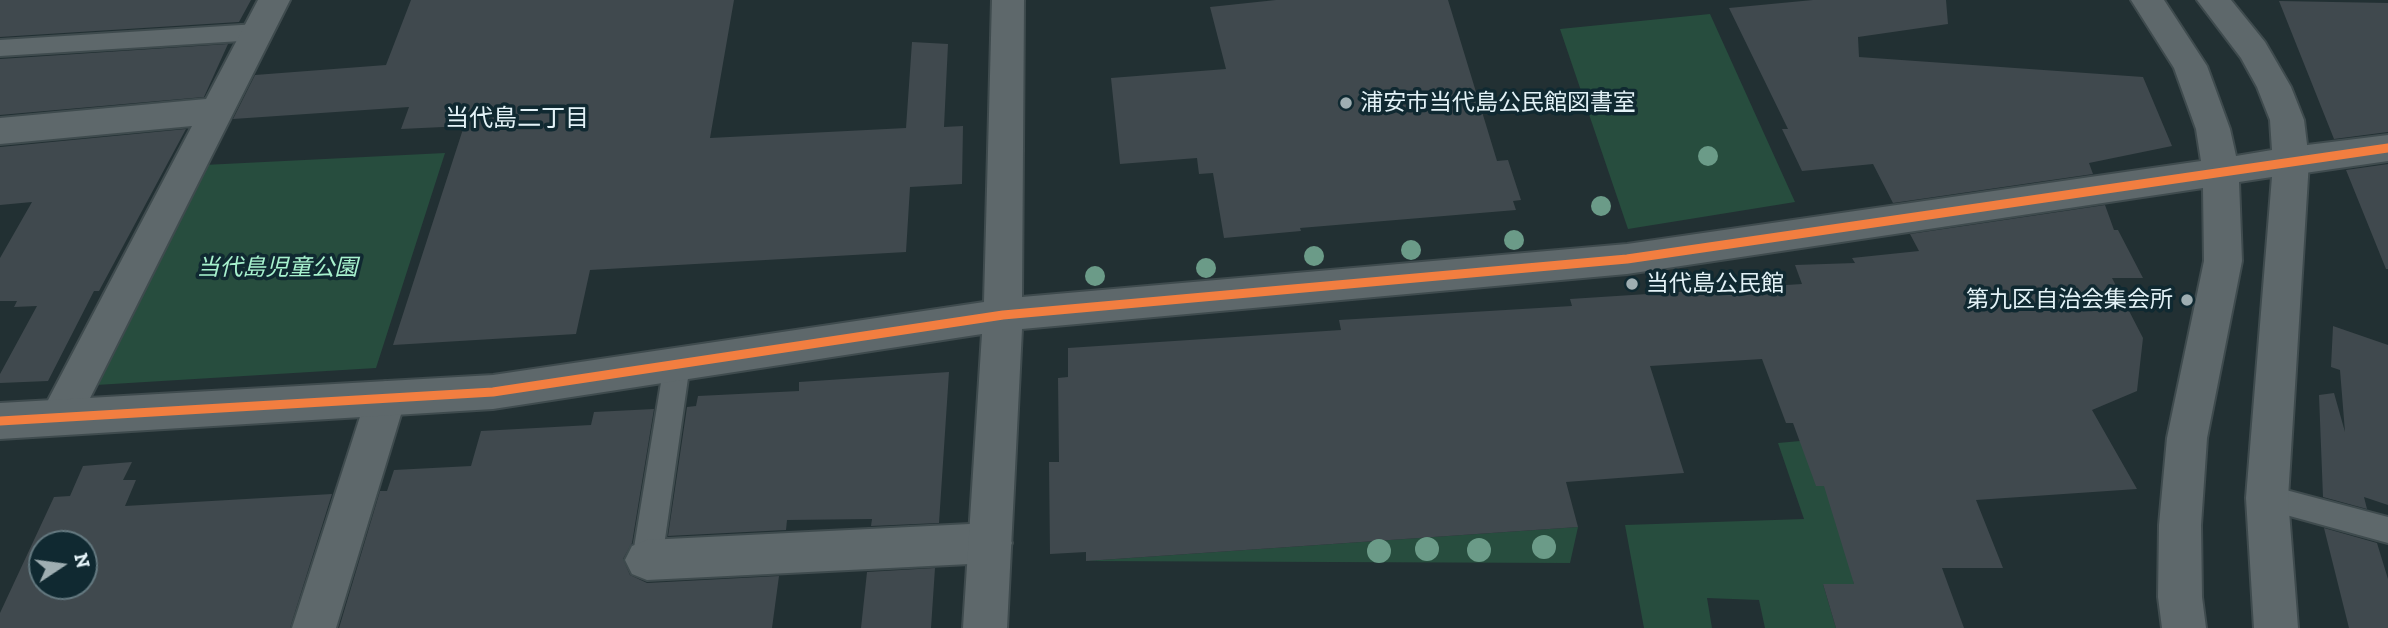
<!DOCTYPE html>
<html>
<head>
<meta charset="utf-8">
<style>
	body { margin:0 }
	#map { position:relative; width:2388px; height:628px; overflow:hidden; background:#223033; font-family:"Zilla Slab",serif }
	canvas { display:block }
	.north { position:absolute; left:28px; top:530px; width:70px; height:70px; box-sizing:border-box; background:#102931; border:2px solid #647980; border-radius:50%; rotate:77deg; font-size:19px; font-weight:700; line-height:28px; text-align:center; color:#e3f2f7 }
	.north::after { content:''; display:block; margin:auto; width:24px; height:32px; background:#9faeb2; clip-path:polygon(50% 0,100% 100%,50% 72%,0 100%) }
</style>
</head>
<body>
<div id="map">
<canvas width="2388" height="628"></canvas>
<div class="north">N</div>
</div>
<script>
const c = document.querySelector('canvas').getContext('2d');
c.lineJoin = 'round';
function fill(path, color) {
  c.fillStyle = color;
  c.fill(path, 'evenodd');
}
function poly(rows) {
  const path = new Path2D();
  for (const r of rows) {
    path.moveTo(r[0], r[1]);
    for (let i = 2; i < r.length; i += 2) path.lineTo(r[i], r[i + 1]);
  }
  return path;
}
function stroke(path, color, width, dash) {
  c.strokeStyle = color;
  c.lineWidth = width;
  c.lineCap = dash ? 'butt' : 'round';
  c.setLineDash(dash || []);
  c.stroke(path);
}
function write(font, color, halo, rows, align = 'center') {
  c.font = font + ' "Zilla Slab","Noto Sans JP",serif';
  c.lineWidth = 7;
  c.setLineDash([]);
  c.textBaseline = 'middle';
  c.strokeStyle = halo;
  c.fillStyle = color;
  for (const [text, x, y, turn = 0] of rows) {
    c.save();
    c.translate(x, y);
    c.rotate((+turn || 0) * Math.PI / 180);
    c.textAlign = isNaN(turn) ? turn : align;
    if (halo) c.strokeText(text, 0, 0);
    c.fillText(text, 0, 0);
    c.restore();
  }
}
const green = poly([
	[1710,14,1795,202,1628,229,1560,29],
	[445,153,376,368,96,385,204,165],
	[1800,441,1835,485,1854,584,1823,584,1836,628,1765,628,1759,600,1707,598,1712,628,1644,628,1625,525,1804,519,1778,443],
	[1578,527,1570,563,1086,561]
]);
const building = poly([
	[0,0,251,0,239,22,0,37],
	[411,0,734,0,710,138,906,128,912,42,948,44,944,127,963,126,962,184,910,187,906,252,590,270,576,334,393,345,464,126,401,129,409,107,233,119,255,75,386,65],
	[1276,0,1448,0,1497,161,1508,160,1521,200,1513,201,1516,210,1300,228,1301,231,1224,238,1213,173,1199,174,1197,158,1120,164,1111,78,1226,69,1210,7],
	[1813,0,1946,0,1948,24,1858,37,1859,57,2143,77,2172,146,2089,163,2093,174,1893,203,1873,164,1802,171,1782,129,1788,129,1729,8],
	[2279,1,2388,3,2388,132,2334,139],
	[228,44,204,97,0,115,0,59],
	[186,129,99,291,94,291,48,381,0,383,0,374,37,306,14,307,17,301,0,301,0,258,32,202,0,205,0,147],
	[2388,164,2388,269,2386,269,2346,170],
	[2105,205,2114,230,2118,230,2143,278,2112,278,2143,338,2137,391,2092,410,2137,489,1976,500,2003,568,1942,568,1964,628,1836,628,1823,584,1854,584,1824,486,1816,486,1793,423,1786,423,1762,359,1650,366,1684,473,1566,482,1578,527,1086,561,1086,552,1050,554,1049,462,1059,462,1058,378,1068,377,1068,348,1341,330,1339,320,1572,306,1570,299,1802,284,1795,265,1855,263,1852,258,1919,251,1910,234],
	[2333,326,2388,345,2388,505,2364,497,2367,509,2323,497,2319,395,2334,393,2345,432,2340,370,2331,367],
	[949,372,939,523,871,526,872,519,787,520,786,530,668,536,687,407,696,406,698,396,799,391,799,382],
	[654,409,632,543,623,559,630,575,647,583,779,576,772,628,339,628,380,491,387,491,394,470,471,466,481,431,591,425,594,412],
	[132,462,123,480,136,480,125,506,332,494,290,628,0,628,0,613,54,497,70,496,83,466],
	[42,544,84,544,84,586,42,586],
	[2324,528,2377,543,2388,579,2388,628,2349,628],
	[935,568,931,628,861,628,867,572]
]);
const service = poly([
	[257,24,265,26,268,32,265,38,257,40,0,56,0,40,257,24],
	[677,353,687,356,690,364,662,560,657,570,647,574,637,570,632,560,664,364,667,356,677,353],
	[2267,485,2388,517,2388,543,2257,507,2253,498,2257,489,2267,485]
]);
const minor = poly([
	[258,0,290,0,74,430,60,435,46,430,40,417,46,404,192,126,0,144,0,118,206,99,258,0],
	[2388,135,2388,161,2291,175,2278,171,2273,161,2278,151,2291,147,2388,135],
	[386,381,400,386,406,398,336,628,292,628,366,398,372,386,386,381],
	[990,523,1005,529,1012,543,1005,557,990,563,647,580,632,574,625,560,632,546,647,540,990,523]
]);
const tertiary = poly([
	[992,0,1024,0,1022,297,1627,244,2201,161,2196,129,2174,68,2131,0,2164,0,2207,66,2230,129,2236,156,2272,150,2270,120,2257,87,2241,58,2197,0,2231,0,2265,42,2291,87,2304,120,2309,161,2288,498,2298,628,2254,628,2246,498,2272,177,2239,182,2242,261,2207,438,2201,525,2202,597,2206,628,2162,628,2158,597,2159,525,2167,438,2204,261,2203,188,1627,274,1022,329,1007,628,963,628,982,334,493,409,0,439,0,403,493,375,984,302,992,0]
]);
const cycleway = poly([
	[0,421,493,392,1003,315,1627,259,2388,148]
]);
const trees = [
	[1708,156,10],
	[1601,206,10],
	[1514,240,10],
	[1411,250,10],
	[1314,256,10],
	[1206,268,10],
	[1095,276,10],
	[1544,547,12],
	[1427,549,12],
	[1479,550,12],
	[1379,551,12]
];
const markers = [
	[1346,103,7,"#9faeb2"],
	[1632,284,7,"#9faeb2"],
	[2187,300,7,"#9faeb2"]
];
const poiNames = [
	["浦安市当代島公民館図書室",1360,103],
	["当代島公民館",1646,284],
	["第九区自治会集会所",2173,300,"right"]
];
const parkNames = [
	["当代島児童公園",277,268]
];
const neighbourhoodNames = [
	["当代島二丁目",517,119]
];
fill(green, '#274d3e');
fill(building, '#40494e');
stroke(service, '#3f4b4e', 4);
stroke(minor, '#3f4b4e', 4);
stroke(tertiary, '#3f4b4e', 4);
fill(service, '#5e686b');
fill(minor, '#5e686b');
fill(tertiary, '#5e686b');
stroke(cycleway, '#f27e40', 9);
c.fillStyle = '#6b9b88';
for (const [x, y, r] of trees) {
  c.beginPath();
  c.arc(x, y, r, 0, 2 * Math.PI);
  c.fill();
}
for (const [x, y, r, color] of markers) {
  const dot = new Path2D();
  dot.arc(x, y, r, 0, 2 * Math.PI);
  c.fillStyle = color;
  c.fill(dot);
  stroke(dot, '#102931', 2.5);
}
write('23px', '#e3f2f7', '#102931', poiNames, 'left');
write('italic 23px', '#a7f2ce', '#102931', parkNames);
write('24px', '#e3f2f7', '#102931', neighbourhoodNames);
</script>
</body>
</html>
